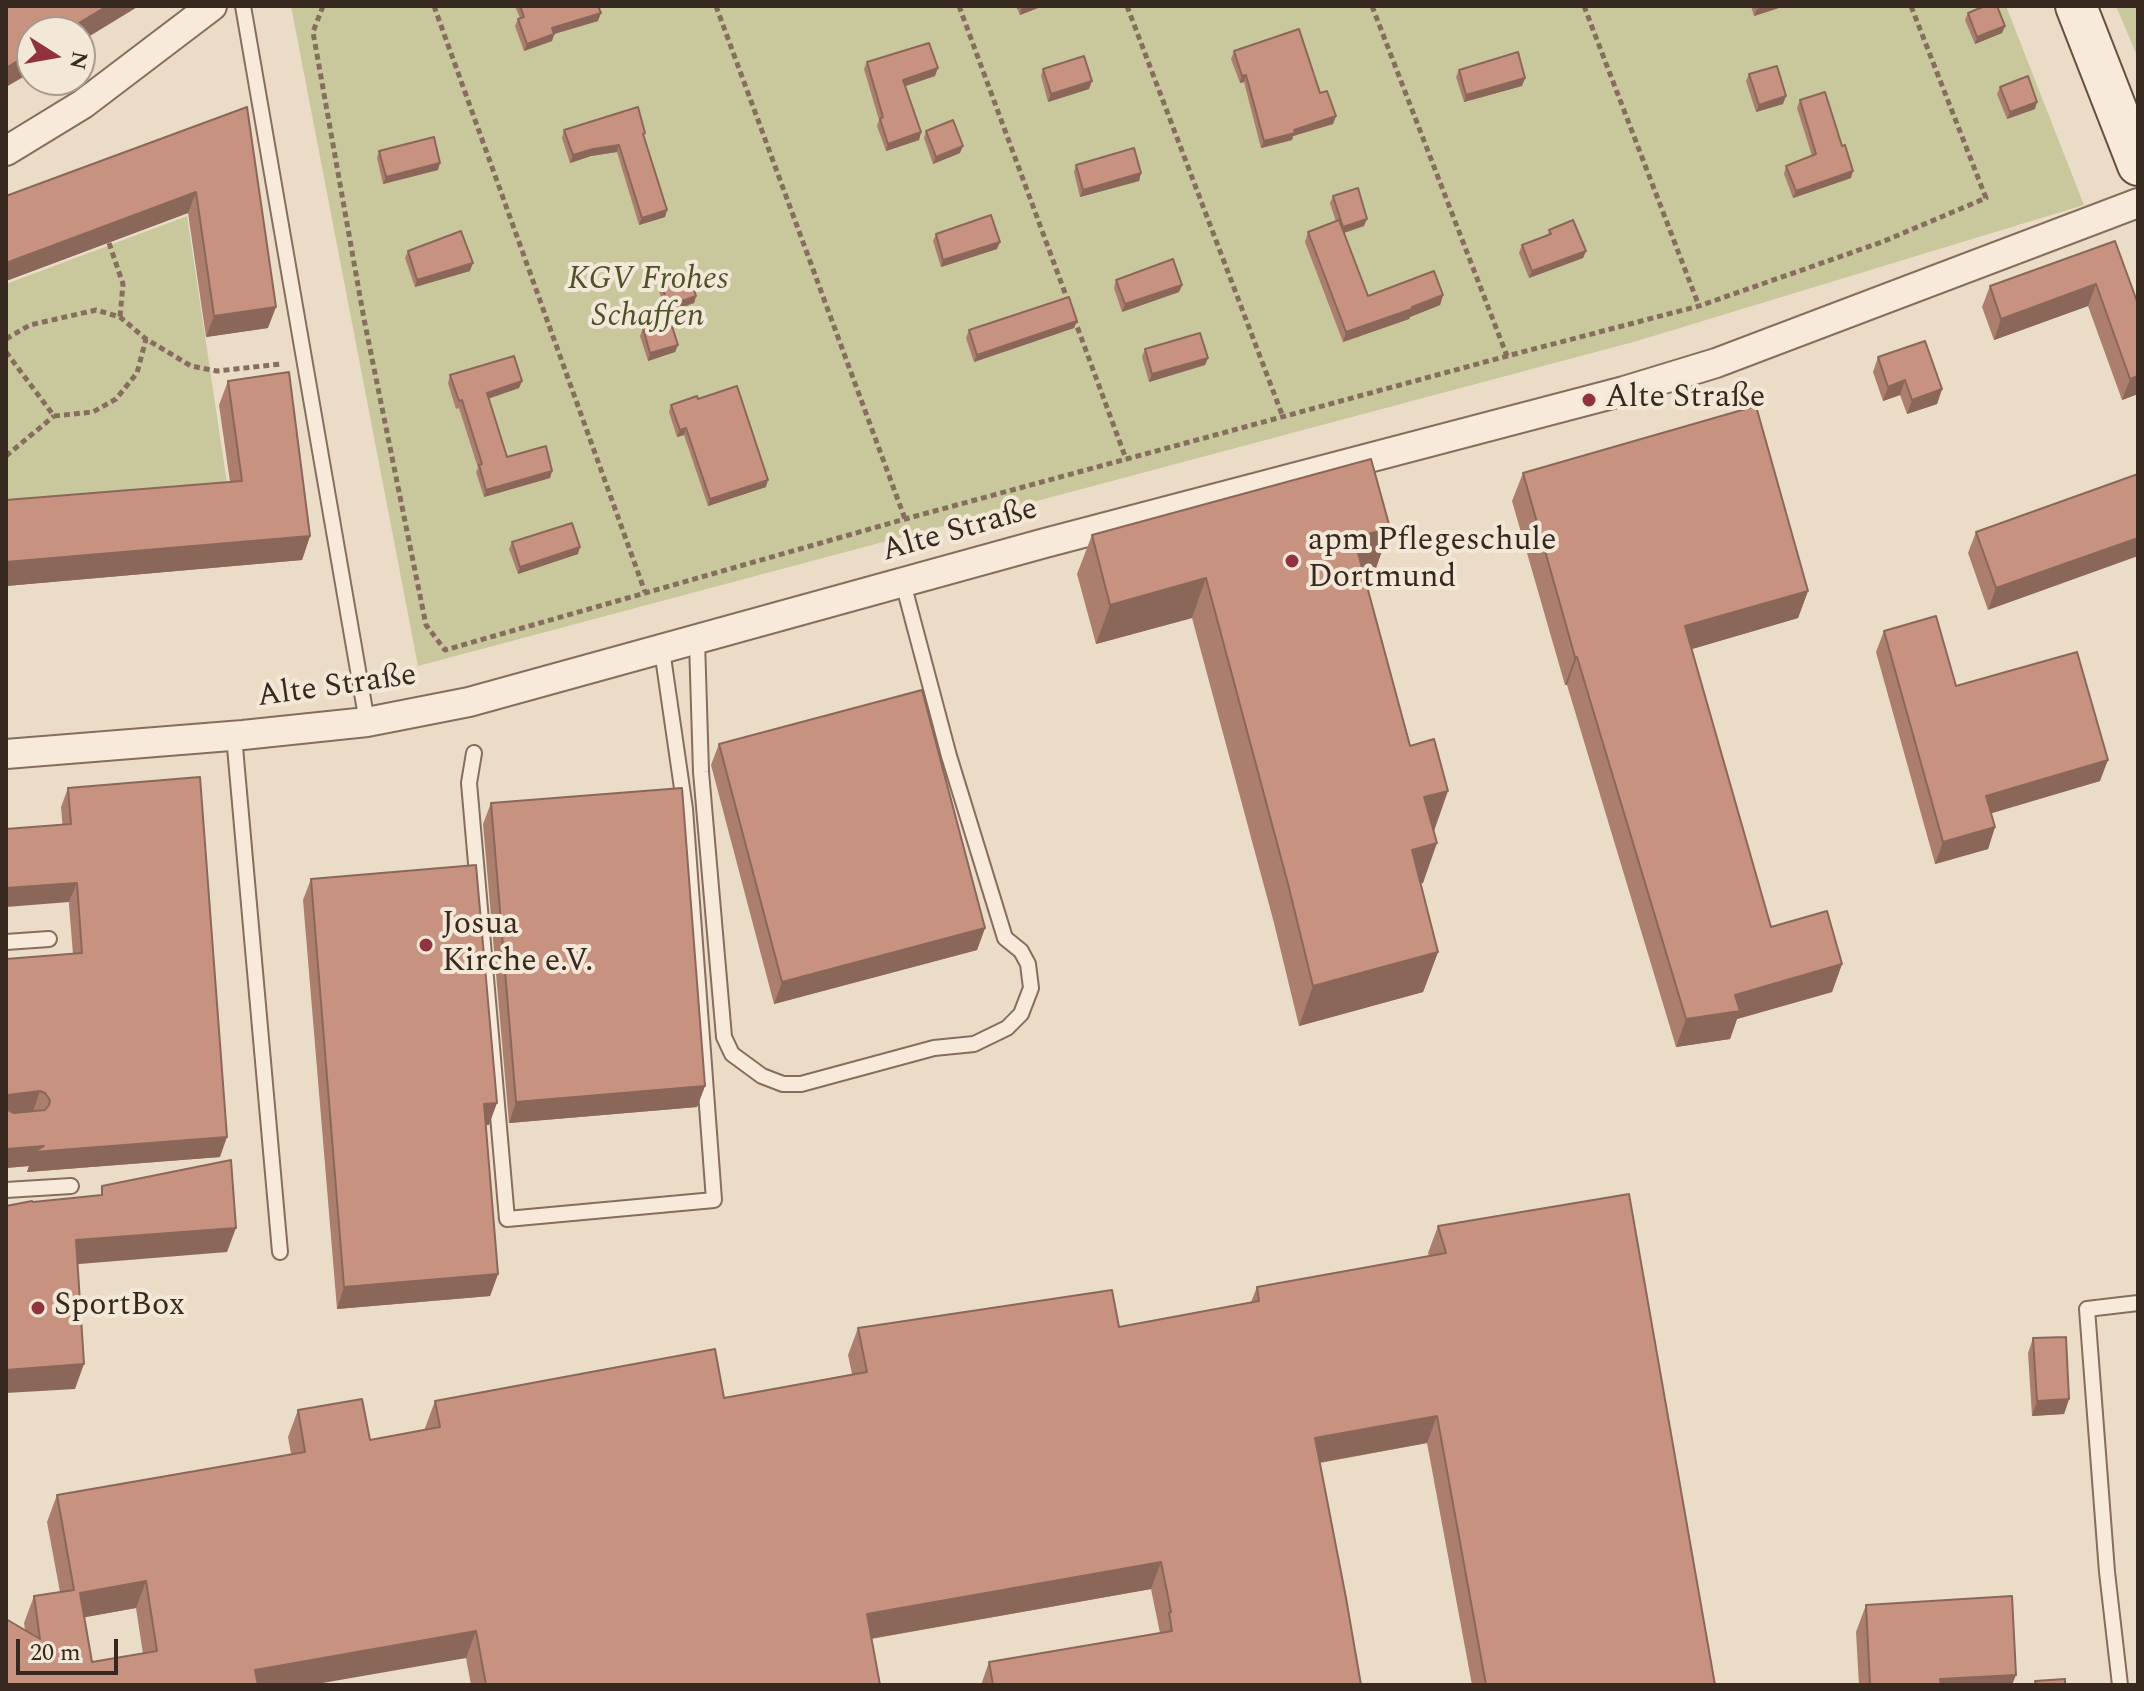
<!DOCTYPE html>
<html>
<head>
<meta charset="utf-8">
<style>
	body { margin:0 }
	#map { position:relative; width:2144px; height:1691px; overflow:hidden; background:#ebdcc7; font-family:Spectral,serif }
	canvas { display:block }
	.frame { position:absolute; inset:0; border:8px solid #372820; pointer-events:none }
	.north { position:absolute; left:16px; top:16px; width:80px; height:80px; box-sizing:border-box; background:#f3e7d7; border:2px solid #a89b8e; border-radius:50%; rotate:101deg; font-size:22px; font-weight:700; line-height:32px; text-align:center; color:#372820 }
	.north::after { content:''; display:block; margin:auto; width:28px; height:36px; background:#913240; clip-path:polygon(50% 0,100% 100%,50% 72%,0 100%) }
	.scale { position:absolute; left:16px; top:1639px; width:102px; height:36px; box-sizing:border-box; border:4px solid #372820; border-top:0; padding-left:10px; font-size:24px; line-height:28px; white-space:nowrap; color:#372820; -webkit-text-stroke:6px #f3e7d7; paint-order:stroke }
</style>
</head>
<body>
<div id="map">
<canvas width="2144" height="1691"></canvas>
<div class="frame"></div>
<div class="north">N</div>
<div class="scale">20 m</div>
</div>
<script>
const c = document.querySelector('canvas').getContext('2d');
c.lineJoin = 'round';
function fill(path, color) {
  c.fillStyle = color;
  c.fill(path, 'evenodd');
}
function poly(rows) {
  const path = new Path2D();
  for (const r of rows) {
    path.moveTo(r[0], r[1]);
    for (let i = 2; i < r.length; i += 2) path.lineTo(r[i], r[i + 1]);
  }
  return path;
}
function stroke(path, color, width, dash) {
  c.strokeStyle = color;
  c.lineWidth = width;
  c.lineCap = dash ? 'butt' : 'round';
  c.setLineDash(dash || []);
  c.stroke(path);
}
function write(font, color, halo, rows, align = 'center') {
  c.font = font + ' Spectral,serif';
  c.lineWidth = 8;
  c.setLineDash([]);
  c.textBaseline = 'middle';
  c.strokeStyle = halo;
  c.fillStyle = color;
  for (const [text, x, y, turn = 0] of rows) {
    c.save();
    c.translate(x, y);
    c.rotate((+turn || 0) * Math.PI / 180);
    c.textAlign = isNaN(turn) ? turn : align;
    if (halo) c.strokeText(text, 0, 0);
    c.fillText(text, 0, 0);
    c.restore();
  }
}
const green = poly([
	[291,6,2006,6,2084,205,1637,341,418,666],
	[2116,6,2138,6,2138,58],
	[187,216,230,503,6,522,6,284]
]);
const path = poly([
	[323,6,313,32,364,319,426,625,445,650,905,519,1507,356,1699,306,1882,242,1986,198,1911,6],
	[434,6,645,592],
	[716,6,905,519],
	[959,6,1068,301],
	[1127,6,1283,417],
	[1372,6,1507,356],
	[1584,6,1699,306],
	[109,243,123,284,120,317],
	[1074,318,1126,459],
	[6,339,30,325,96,310,120,317,146,339,191,366,217,371,281,364],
	[6,352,54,416,93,412,116,399,137,373,146,339],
	[6,456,54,416]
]);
const service = poly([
	[243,6,367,722],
	[697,641,701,772,724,1037,732,1054,762,1076,783,1084,801,1084,934,1048,974,1044,1007,1028,1021,1014,1031,988,1028,964,1021,951,1005,938,949,756,903,583],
	[234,736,280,1252],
	[474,753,469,783,507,1219,714,1200,685,809,662,650],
	[6,942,49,939],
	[6,1190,71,1186],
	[2120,1685,2107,1572,2087,1309,2138,1303]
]);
const minor = poly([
	[6,151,83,104,212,6],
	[6,754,243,735,367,722,469,702,1045,543,1624,391,1716,363,2138,203]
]);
const secondary = poly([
	[2076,6,2138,165]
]);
const wall = poly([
	[515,6,598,6,598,21,554,34,552,41,524,51,515,26,518,19,520,18],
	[1016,6,1043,6,1020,15],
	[1751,6,1785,6,1754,16],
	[1968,13,2005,26,2002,33,1975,44,1965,20],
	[1234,51,1320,93,1336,116,1333,124,1293,136,1292,140,1261,148,1244,82,1240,83,1231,59],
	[867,62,935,76,905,86,921,132,919,140,886,151,877,126,879,120,864,69],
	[1043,69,1089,89,1048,102,1041,76],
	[1459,70,1525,78,1522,86,1464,102,1456,77],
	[1749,74,1783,104,1756,112,1746,81],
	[2000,87,2035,109,2007,119,1997,94],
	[1800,100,1842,146,1851,178,1793,198,1784,174,1786,166,1812,156,1797,108],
	[247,107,268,328,206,337,188,213,6,281,6,196],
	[564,130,644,137,667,210,665,217,639,225,617,152,591,156,570,163,562,138],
	[926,131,960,153,933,164,924,138],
	[379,151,438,170,383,184,377,158],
	[1076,165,1141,173,1139,181,1080,197,1074,172],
	[1333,196,1364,226,1344,233,1368,296,1443,295,1440,305,1410,317,1409,319,1343,342,1305,242,1308,232,1336,222,1330,203],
	[1549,230,1586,251,1583,258,1529,278,1519,253,1522,245,1548,235],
	[936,234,997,249,941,267,933,241],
	[2115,241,2138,394,2122,400,2088,306,1994,340,1982,307,1990,286],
	[408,251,470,271,415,287,405,258],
	[1116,280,1182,285,1179,292,1122,312,1114,288],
	[661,281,696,296,694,303,666,313,658,288],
	[1077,321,1074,328,974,362,966,338,969,330],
	[643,328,678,345,675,352,648,361,640,336],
	[1145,349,1208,358,1205,365,1149,382,1142,357],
	[1878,357,1942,389,1937,404,1907,414,1900,395,1883,401,1873,372],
	[450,375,522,381,519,388,488,399,507,457,552,471,550,478,484,497,476,472,478,468,459,408,456,409,448,383],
	[228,381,310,536,302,560,6,586,6,500,230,482,219,405],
	[671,405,766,487,708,506,684,435,677,437,669,412],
	[1523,473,1808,591,1798,618,1692,649,1771,927,1842,964,1832,992,1737,1019,1730,1039,1676,1047,1567,685,1565,685,1512,501],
	[2138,474,1988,610,1968,553,1976,532],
	[1390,528,1376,568,1363,571,1434,831,1423,883,1420,883,1438,952,1423,992,1299,1026,1274,923,1192,618,1096,644,1077,574,1092,535],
	[512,542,578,554,518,574,509,549],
	[1884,631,1956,686,2100,781,1991,813,1995,827,1988,849,1935,864,1876,652],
	[719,744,985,928,977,950,774,1004,711,765],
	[68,788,220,1157,27,1172,29,1166,6,1168,73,954,61,807],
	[491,803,705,1086,697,1107,509,1123,483,824],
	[311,879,489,1125,486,1125,498,1274,490,1296,337,1309,303,900],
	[1438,1226,1715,1685,1472,1685,1427,1443,1320,1463,1361,1685,981,1685,989,1662,1160,1633,1151,1589,871,1639,880,1685,471,1685,466,1658,6,1685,25,1630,24,1623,34,1596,60,1592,47,1522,57,1495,291,1454,288,1437,298,1410,370,1440,425,1430,425,1428,435,1401,724,1398,852,1374,848,1355,858,1328,1119,1327,1251,1302,1257,1287,1429,1256,1428,1253],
	[136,1608,143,1654,92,1662,84,1617],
	[2033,1338,2069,1399,2064,1414,2032,1416,2028,1353],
	[1866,1605,2012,1685,1859,1685,1856,1632]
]);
const shadedWall = poly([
	[107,6,139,6,80,42,80,32,64,32],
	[1026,6,1043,6,1020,15,1022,7],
	[1766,6,1785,6,1754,16,1757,9],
	[601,13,598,21,554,34,552,41,524,51,527,44,552,28],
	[2005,26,2002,33,1975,44,1977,37],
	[32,52,32,72,6,87,6,68],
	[938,68,935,76,900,88,903,80],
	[1246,75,1244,82,1240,83,1242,76],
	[1525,78,1522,86,1464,102,1466,95],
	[1092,81,1089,89,1048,102,1051,94],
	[1786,96,1783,104,1756,112,1759,105],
	[2037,102,2035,109,2007,119,2010,112],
	[1336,116,1333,124,1293,136,1292,140,1261,148,1264,141],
	[921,132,919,140,886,151,888,144],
	[619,145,617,152,591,156,570,163,573,155,593,149],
	[963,146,960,153,933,164,936,157],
	[440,163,438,170,383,184,386,177],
	[1853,171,1851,178,1793,198,1796,191],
	[1141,173,1139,181,1080,197,1083,190],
	[196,192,188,213,6,281,6,263],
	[667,210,665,217,639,225,642,218],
	[1367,219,1364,226,1340,234,1343,227],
	[1000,242,997,249,941,267,943,260],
	[1586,251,1583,258,1529,278,1532,271],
	[473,263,470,271,415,287,417,280],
	[2096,284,2088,306,1994,340,2001,319],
	[1182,285,1179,292,1122,312,1125,304],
	[1443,295,1440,305,1410,317,1409,319,1343,342,1346,332],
	[696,296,694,303,666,313,668,306],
	[276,307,268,328,206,337,214,316],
	[1077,321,1074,328,974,362,977,355],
	[678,345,675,352,648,361,650,353],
	[1208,358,1205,365,1149,382,1152,374],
	[2138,376,2138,394,2122,400,2130,379],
	[1905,380,1900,395,1883,401,1888,387],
	[522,381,519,388,484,400,487,393],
	[1942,389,1937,404,1907,414,1912,400],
	[686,428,684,435,677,437,680,430],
	[552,471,550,478,484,497,486,490],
	[768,480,766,487,708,506,710,499],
	[1390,528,1376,568,1340,578,1354,538],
	[310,536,302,560,6,586,6,562],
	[2138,538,2138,556,1988,610,1996,588],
	[580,547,578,554,518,574,520,567],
	[1206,578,1192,618,1096,644,1110,605],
	[1808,591,1798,618,1675,654,1685,626],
	[1575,657,1577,657,1567,685,1565,685],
	[2108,760,2100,781,1979,817,1986,796],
	[1448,791,1434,831,1424,797],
	[1995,827,1988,849,1935,864,1943,842],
	[1437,843,1423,883,1397,890,1412,850],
	[77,883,69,902,6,907,6,888],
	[985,928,977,950,774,1004,782,982],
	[1438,952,1423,992,1299,1026,1313,986],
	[1842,964,1832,992,1737,1019,1730,1039,1676,1047,1686,1019,1735,995],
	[705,1086,697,1107,509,1123,516,1102],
	[40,1091,33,1111,6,1114,6,1097,8,1095],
	[497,1103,489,1125,476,1126,484,1104],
	[227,1137,220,1157,27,1172,29,1166,6,1168,6,1149,44,1146],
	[236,1228,227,1252,67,1265,76,1240],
	[498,1274,490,1296,337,1309,344,1287],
	[84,1364,75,1389,6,1393,6,1370],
	[2069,1399,2064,1414,2032,1416,2037,1401],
	[1437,1416,1427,1443,1305,1465,1315,1438],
	[1161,1562,1151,1589,857,1641,867,1614],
	[146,1581,136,1608,70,1620,80,1593],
	[476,1631,466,1658,311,1685,249,1685,255,1670],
	[2016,1675,2012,1685,1938,1685,1940,1679]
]);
const building = poly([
	[6,6,107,6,64,32,32,32,32,52,6,68,6,6],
	[520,6,598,6,601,13,552,28,554,34,527,44,518,19,524,17,520,6],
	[1985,6,1997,6,2005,26,1977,37,1968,13,1985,6],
	[1299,29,1320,93,1327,91,1336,116,1294,130,1295,133,1264,141,1246,75,1242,76,1234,51,1299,29],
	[929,43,938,68,903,80,921,132,888,144,880,119,883,117,867,62,929,43],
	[1518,52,1525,78,1466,95,1459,70,1518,52],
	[1084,56,1092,81,1051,94,1043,69,1084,56],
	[1777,66,1786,96,1759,105,1749,74,1777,66],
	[2028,76,2037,102,2010,112,2000,87,2028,76],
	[1825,92,1842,146,1845,145,1853,171,1796,191,1786,166,1816,154,1800,100,1825,92],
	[247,107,276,307,214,316,196,192,6,263,6,196,247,107],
	[638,107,645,133,643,134,667,210,642,218,619,145,593,149,573,155,564,130,638,107],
	[953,120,963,146,936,157,926,131,953,120],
	[434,137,440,163,386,177,379,151,434,137],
	[1134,148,1141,173,1083,190,1076,165,1134,148],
	[1358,188,1367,219,1343,227,1333,196,1358,188],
	[991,215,1000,242,943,260,936,234,991,215],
	[1339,220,1368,296,1434,271,1443,295,1412,307,1412,309,1346,332,1308,232,1339,220],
	[1573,220,1586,251,1532,271,1522,245,1551,234,1549,230,1573,220],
	[461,231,473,263,417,280,408,251,461,231],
	[2115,241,2138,304,2138,376,2130,379,2096,284,2001,319,1990,286,2115,241],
	[1173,259,1182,285,1125,304,1116,280,1173,259],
	[688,271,696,296,668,306,661,281,688,271],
	[1069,297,1077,321,977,355,969,330,1069,297],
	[670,320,678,345,650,353,643,328,670,320],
	[1200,333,1208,358,1152,374,1145,349,1200,333],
	[1925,341,1942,389,1912,400,1905,380,1888,387,1878,357,1925,341],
	[514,356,522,381,487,393,507,457,546,446,552,471,486,490,479,465,482,464,462,400,459,401,450,375,514,356],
	[289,372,310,536,6,562,6,500,242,481,228,381,289,372],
	[737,386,768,480,710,499,686,428,680,430,671,405,697,396,698,399,737,386],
	[1756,406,1808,591,1685,626,1771,927,1827,911,1842,964,1735,995,1740,1011,1686,1019,1577,657,1575,657,1523,473,1756,406],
	[1371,459,1390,528,1354,538,1410,746,1434,739,1448,791,1424,797,1437,843,1412,850,1438,952,1313,986,1288,884,1206,578,1110,605,1092,535,1371,459],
	[2138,474,2138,538,1996,588,1976,532,2138,474],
	[572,523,580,547,520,567,512,542,572,523],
	[1936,616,1956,686,2077,652,2108,760,1986,796,1995,827,1943,842,1884,631,1936,616],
	[922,690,985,928,782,982,719,744,922,690],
	[200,777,227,1137,34,1152,44,1146,6,1149,6,1109,14,1113,45,1110,49,1105,50,1100,45,1093,40,1091,8,1095,6,1097,6,959,82,953,77,883,6,888,6,829,71,824,68,788,200,777],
	[682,788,705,1086,516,1102,491,803,682,788],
	[476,865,497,1103,484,1104,498,1274,344,1287,311,879,476,865],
	[231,1160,236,1228,76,1240,84,1364,6,1370,6,1206,32,1201,33,1202,102,1195,102,1186,231,1160],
	[1629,1194,1715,1685,1486,1685,1437,1416,1315,1438,1346,1598,1361,1685,993,1685,989,1662,1172,1631,1169,1613,1171,1612,1161,1562,867,1614,880,1685,486,1685,476,1631,255,1670,258,1685,6,1685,6,1619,40,1639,34,1596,74,1590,57,1495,305,1452,298,1410,362,1399,370,1440,440,1427,435,1401,715,1349,724,1398,867,1372,858,1328,1112,1290,1119,1327,1259,1301,1257,1287,1446,1253,1438,1226,1629,1194],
	[146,1581,157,1651,92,1662,80,1593,146,1581],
	[2066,1337,2069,1399,2037,1401,2033,1338,2066,1337],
	[2012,1596,2016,1675,1940,1679,1941,1685,1870,1685,1866,1605,2012,1596],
	[2065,1679,2065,1685,2036,1685,2035,1681,2065,1679]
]);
const markers = [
	[1589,400,8,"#913240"],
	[1292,561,8,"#913240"],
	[426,945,8,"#913240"],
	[38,1308,8,"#913240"]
];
const parkNames = [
	["KGV Frohes",648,282],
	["Schaffen",648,319]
];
const poiNames = [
	["Alte Straße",1605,400],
	["apm Pflegeschule",1308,543],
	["Dortmund",1308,580],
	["Josua",442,927],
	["Kirche e.V.",442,964],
	["SportBox",54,1308]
];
const streetNames = [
	["Alte Straße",960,532,-16],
	["Alte Straße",337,688,-8]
];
fill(green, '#c9c89c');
stroke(service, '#866d5e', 18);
stroke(minor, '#866d5e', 32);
stroke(secondary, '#684f41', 44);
stroke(path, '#866d5e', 5, [6, 4]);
stroke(service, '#f7eada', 14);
stroke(minor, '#f7eada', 28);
stroke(secondary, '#f7eada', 40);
fill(wall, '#ab7e6e');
fill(shadedWall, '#8b675a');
fill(building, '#c79380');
stroke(building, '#8b675a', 2);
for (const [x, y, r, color] of markers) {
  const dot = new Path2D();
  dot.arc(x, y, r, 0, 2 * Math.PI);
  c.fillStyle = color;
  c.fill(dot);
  stroke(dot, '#f3e7d7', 3);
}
write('italic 32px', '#4e5229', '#f3e7d7', parkNames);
write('32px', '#372820', '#f3e7d7', poiNames, 'left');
write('32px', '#372820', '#f3e7d7', streetNames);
</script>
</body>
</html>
